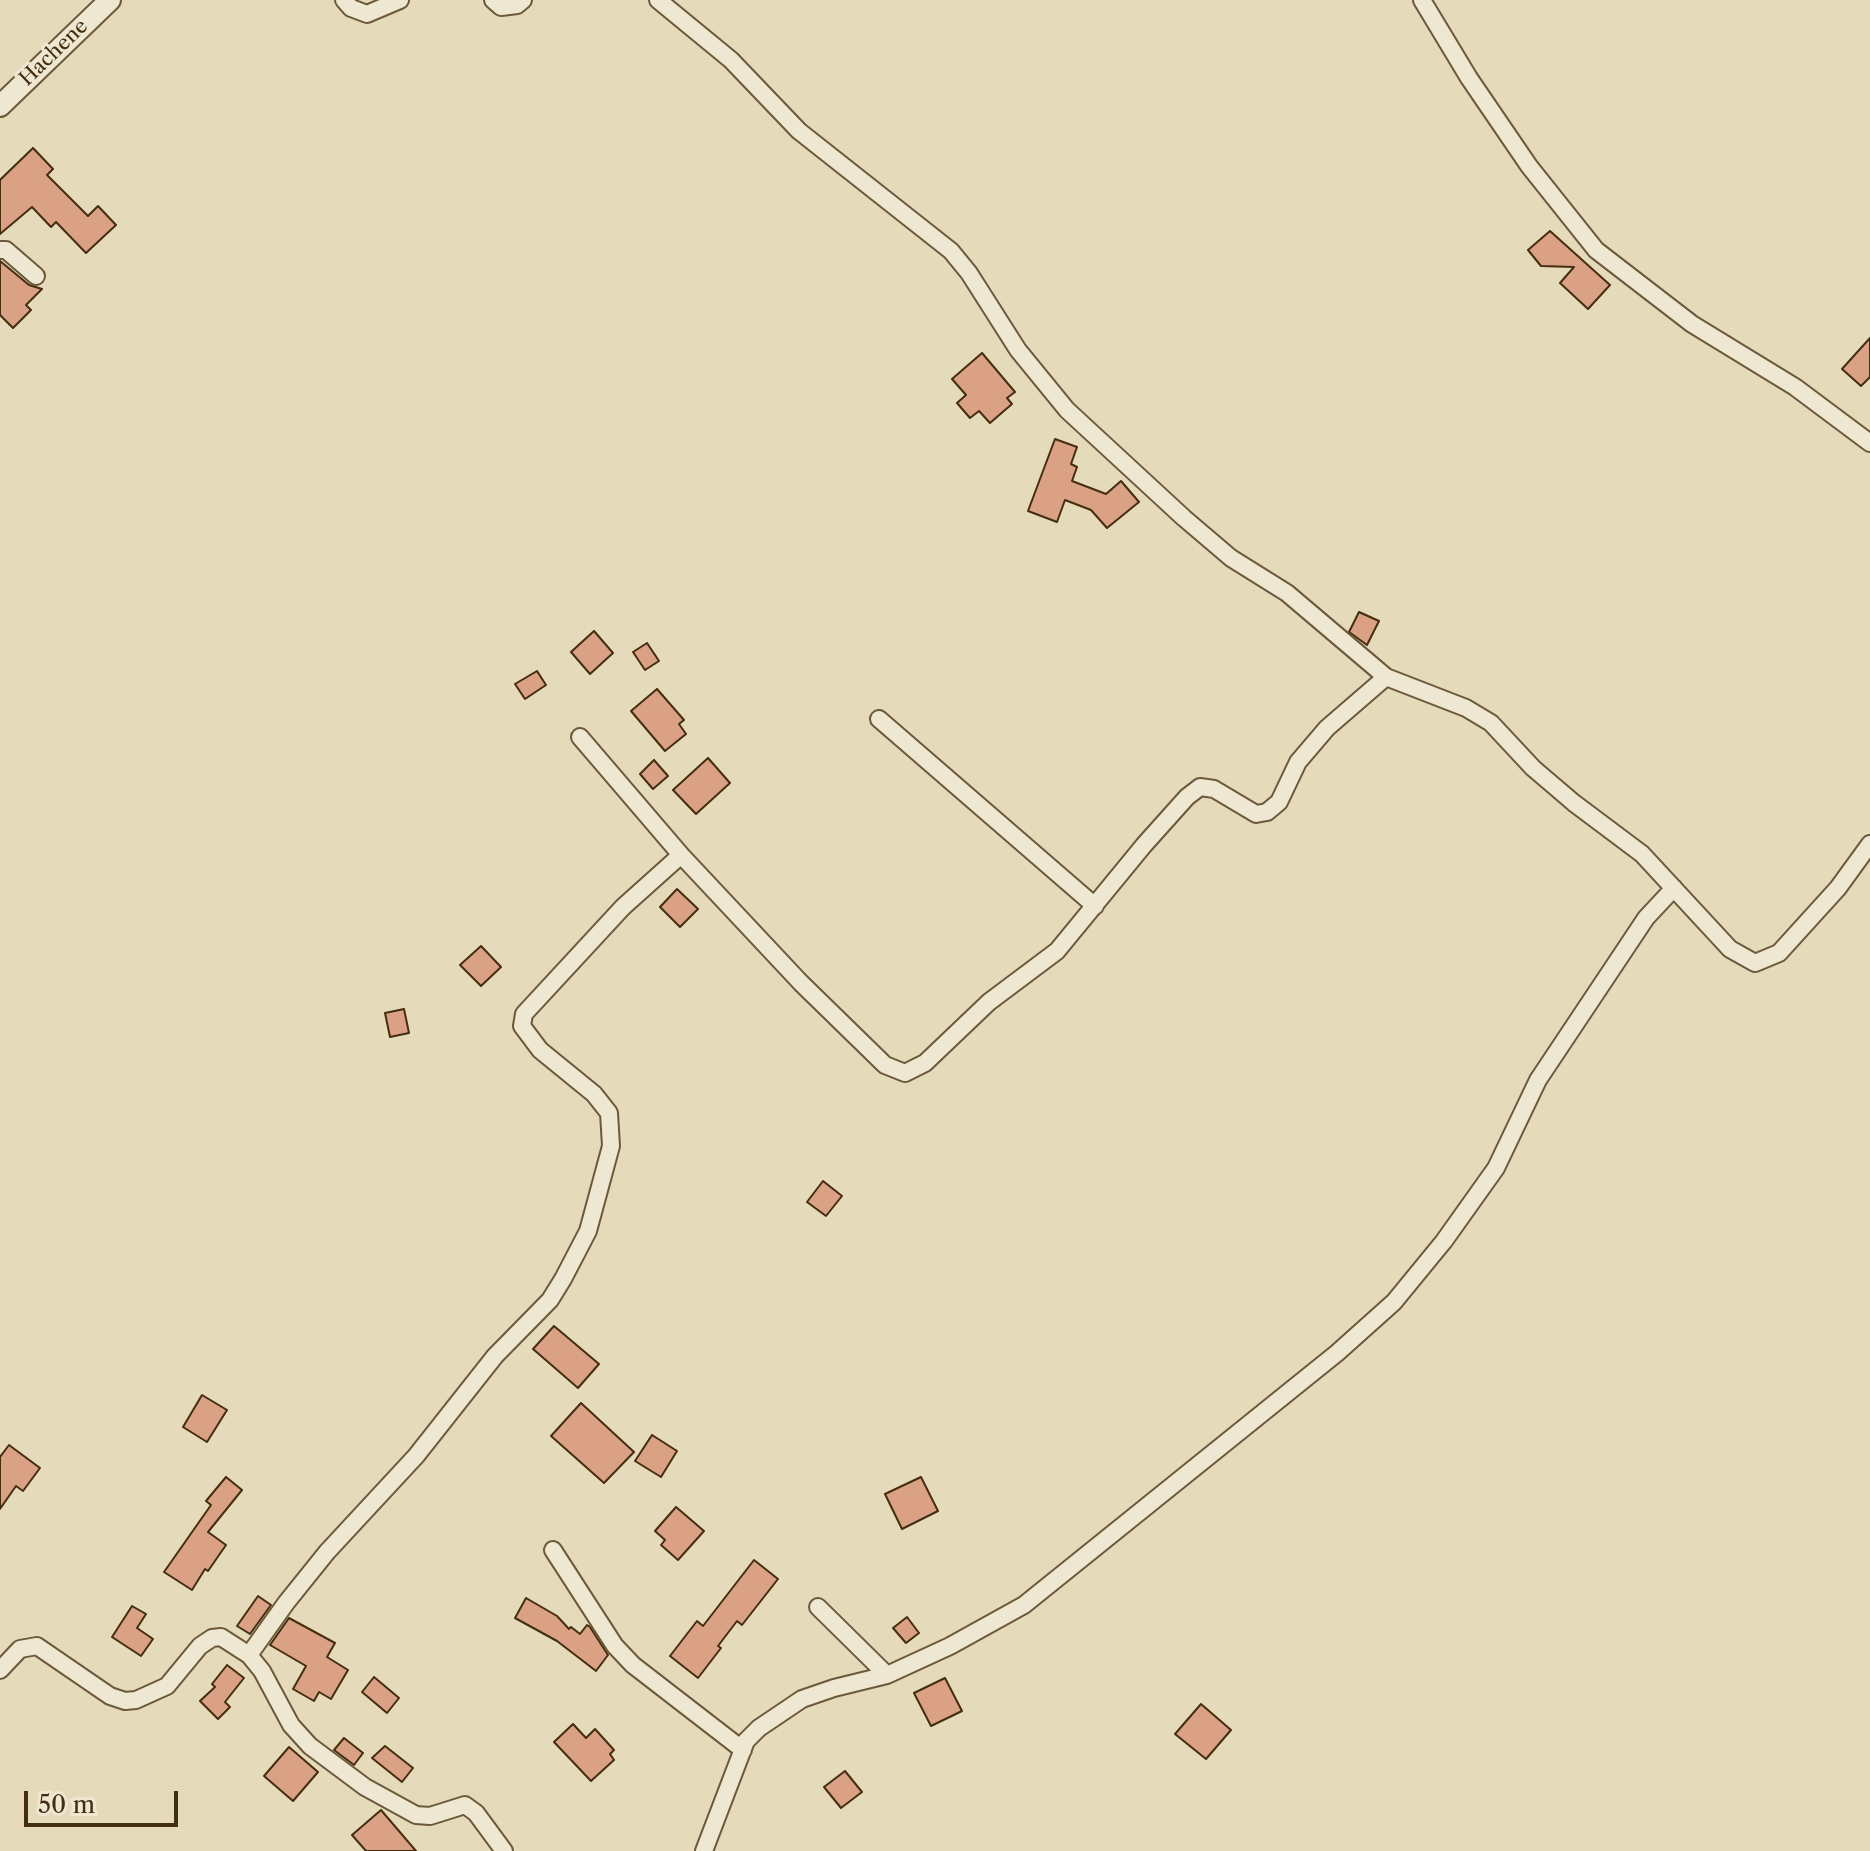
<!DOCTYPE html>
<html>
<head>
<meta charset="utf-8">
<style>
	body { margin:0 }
	#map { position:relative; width:1870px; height:1851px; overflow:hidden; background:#e5daba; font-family:"Libre Caslon Text",serif }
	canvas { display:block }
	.scale { position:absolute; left:24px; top:1791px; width:154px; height:36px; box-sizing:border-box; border:4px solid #442e0f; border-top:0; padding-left:10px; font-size:24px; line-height:28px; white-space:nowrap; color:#442e0f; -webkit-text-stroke:6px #eee7d2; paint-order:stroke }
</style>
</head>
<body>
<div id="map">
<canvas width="1870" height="1851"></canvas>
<div class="scale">50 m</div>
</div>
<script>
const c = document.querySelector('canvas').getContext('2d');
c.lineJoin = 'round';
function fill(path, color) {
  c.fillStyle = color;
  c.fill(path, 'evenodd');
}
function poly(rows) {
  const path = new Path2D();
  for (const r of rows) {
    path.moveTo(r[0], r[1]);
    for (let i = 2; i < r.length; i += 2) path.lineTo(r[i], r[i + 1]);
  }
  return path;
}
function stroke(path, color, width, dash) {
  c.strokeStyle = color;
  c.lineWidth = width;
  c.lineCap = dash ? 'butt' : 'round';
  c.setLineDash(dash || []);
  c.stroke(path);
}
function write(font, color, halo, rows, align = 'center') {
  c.font = font + ' "Libre Caslon Text",serif';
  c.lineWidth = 6;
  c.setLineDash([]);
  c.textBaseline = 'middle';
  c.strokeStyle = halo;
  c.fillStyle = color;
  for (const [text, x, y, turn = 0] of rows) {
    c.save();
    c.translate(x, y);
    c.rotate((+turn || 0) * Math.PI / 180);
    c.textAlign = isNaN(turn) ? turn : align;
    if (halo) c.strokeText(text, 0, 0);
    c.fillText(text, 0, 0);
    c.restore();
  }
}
const building = poly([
	[33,148,53,169,47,175,88,216,98,206,116,225,86,253,56,222,51,227,32,207,0,234,0,180,33,148],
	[1550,231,1610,285,1588,309,1560,283,1574,267,1541,266,1528,250,1550,231],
	[0,261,29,285,42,289,26,305,31,310,13,328,0,315,0,261],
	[1870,338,1870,377,1861,386,1842,369,1870,338],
	[982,353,1015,392,1007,398,1012,404,990,423,979,411,970,418,957,403,966,395,952,379,982,353],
	[1055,439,1077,447,1071,464,1077,467,1072,481,1106,494,1121,481,1139,502,1107,528,1091,510,1065,500,1057,522,1028,511,1055,439],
	[1359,612,1379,621,1367,645,1349,632,1359,612],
	[594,631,613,653,590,674,571,652,594,631],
	[647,643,659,661,645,670,633,652,647,643],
	[537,671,546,685,525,699,515,684,537,671],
	[657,689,684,720,679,724,686,734,665,751,631,711,657,689],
	[708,758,730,783,696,814,673,790,708,758],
	[654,760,668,776,653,789,640,774,654,760],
	[677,889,698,909,680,927,660,907,677,889],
	[481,946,501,967,481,986,460,965,481,946],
	[404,1009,409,1033,390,1037,385,1013,404,1009],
	[823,1181,842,1196,826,1216,807,1202,823,1181],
	[554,1326,599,1364,578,1388,533,1349,554,1326],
	[202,1395,227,1410,207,1442,183,1427,202,1395],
	[581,1403,634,1452,604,1483,551,1436,581,1403],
	[652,1435,677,1451,661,1477,635,1461,652,1435],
	[9,1445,40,1468,23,1491,16,1486,0,1509,0,1457,9,1445],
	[226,1477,242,1490,208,1532,226,1545,208,1571,205,1569,192,1590,164,1572,211,1505,206,1501,226,1477],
	[921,1477,938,1511,902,1529,885,1494,921,1477],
	[676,1507,704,1531,678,1560,661,1545,665,1540,655,1531,676,1507],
	[754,1560,778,1579,742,1625,737,1621,718,1646,721,1648,698,1678,670,1656,697,1621,703,1626,754,1560],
	[258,1596,271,1605,250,1634,237,1626,258,1596],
	[526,1598,557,1616,569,1629,571,1627,580,1634,587,1625,590,1627,608,1655,596,1671,557,1641,515,1618,526,1598],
	[132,1606,146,1614,137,1628,153,1639,141,1656,112,1637,132,1606],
	[907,1617,919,1633,906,1643,893,1628,907,1617],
	[289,1618,335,1643,327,1657,348,1670,331,1699,319,1692,314,1701,293,1689,306,1666,270,1645,289,1618],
	[227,1665,244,1678,225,1702,230,1707,218,1719,200,1701,215,1687,212,1684,227,1665],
	[374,1677,399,1698,387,1713,362,1692,374,1677],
	[945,1678,962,1711,931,1726,914,1693,945,1678],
	[1201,1704,1231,1730,1206,1759,1175,1734,1201,1704],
	[573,1724,586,1738,595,1729,614,1750,610,1754,614,1760,591,1781,554,1742,573,1724],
	[344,1738,363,1753,354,1765,334,1750,344,1738],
	[385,1746,413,1768,402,1782,372,1758,385,1746],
	[289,1747,318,1772,293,1801,264,1776,289,1747],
	[845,1771,862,1792,841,1808,824,1787,845,1771],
	[381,1810,416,1851,366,1851,352,1835,381,1810]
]);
const minor = poly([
	[344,0,351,8,367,14,400,0],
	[493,0,501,7,517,5,523,0],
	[658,0,731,60,799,131,951,251,969,273,1018,350,1067,410,1184,518,1231,558,1287,593,1386,677,1466,708,1491,723,1533,768,1574,803,1642,854,1730,949,1755,963,1779,953,1838,888,1870,844],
	[1422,0,1469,78,1529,166,1596,250,1692,324,1795,387,1870,443],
	[0,250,6,250,36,276],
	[879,719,1095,906],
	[580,737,681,855,801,983,885,1065,905,1073,925,1063,989,1002,1057,951,1144,845,1187,797,1200,787,1214,789,1256,814,1267,812,1279,802,1298,762,1327,728,1386,677],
	[553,1550,615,1646,633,1665,743,1750],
	[818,1607,887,1675],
	[249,1655,286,1603,327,1552,416,1456,495,1356,550,1300,563,1279,588,1231,611,1146,609,1113,594,1094,540,1050,522,1026,524,1014,623,907,681,855],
	[0,1670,20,1649,37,1646,110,1696,125,1701,136,1700,167,1686,200,1646,212,1638,221,1637,249,1655,262,1671,291,1725,310,1746,365,1787,416,1815,430,1816,465,1805,476,1813,504,1851],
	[704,1851,746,1741,759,1728,802,1699,834,1688,887,1675,950,1646,1024,1605,1337,1353,1394,1302,1444,1241,1496,1168,1538,1080,1646,918,1674,888]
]);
const tertiary = poly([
	[0,106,110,0]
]);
const streetNames = [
	["Hachene",54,53,-44]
];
fill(building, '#daa185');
stroke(building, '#442e0f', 2);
stroke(minor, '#6c593a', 20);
stroke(tertiary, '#6c593a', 24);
stroke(minor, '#eee7d2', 16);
stroke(tertiary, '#eee7d2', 20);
write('20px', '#442e0f', '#eee7d2', streetNames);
</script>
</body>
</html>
